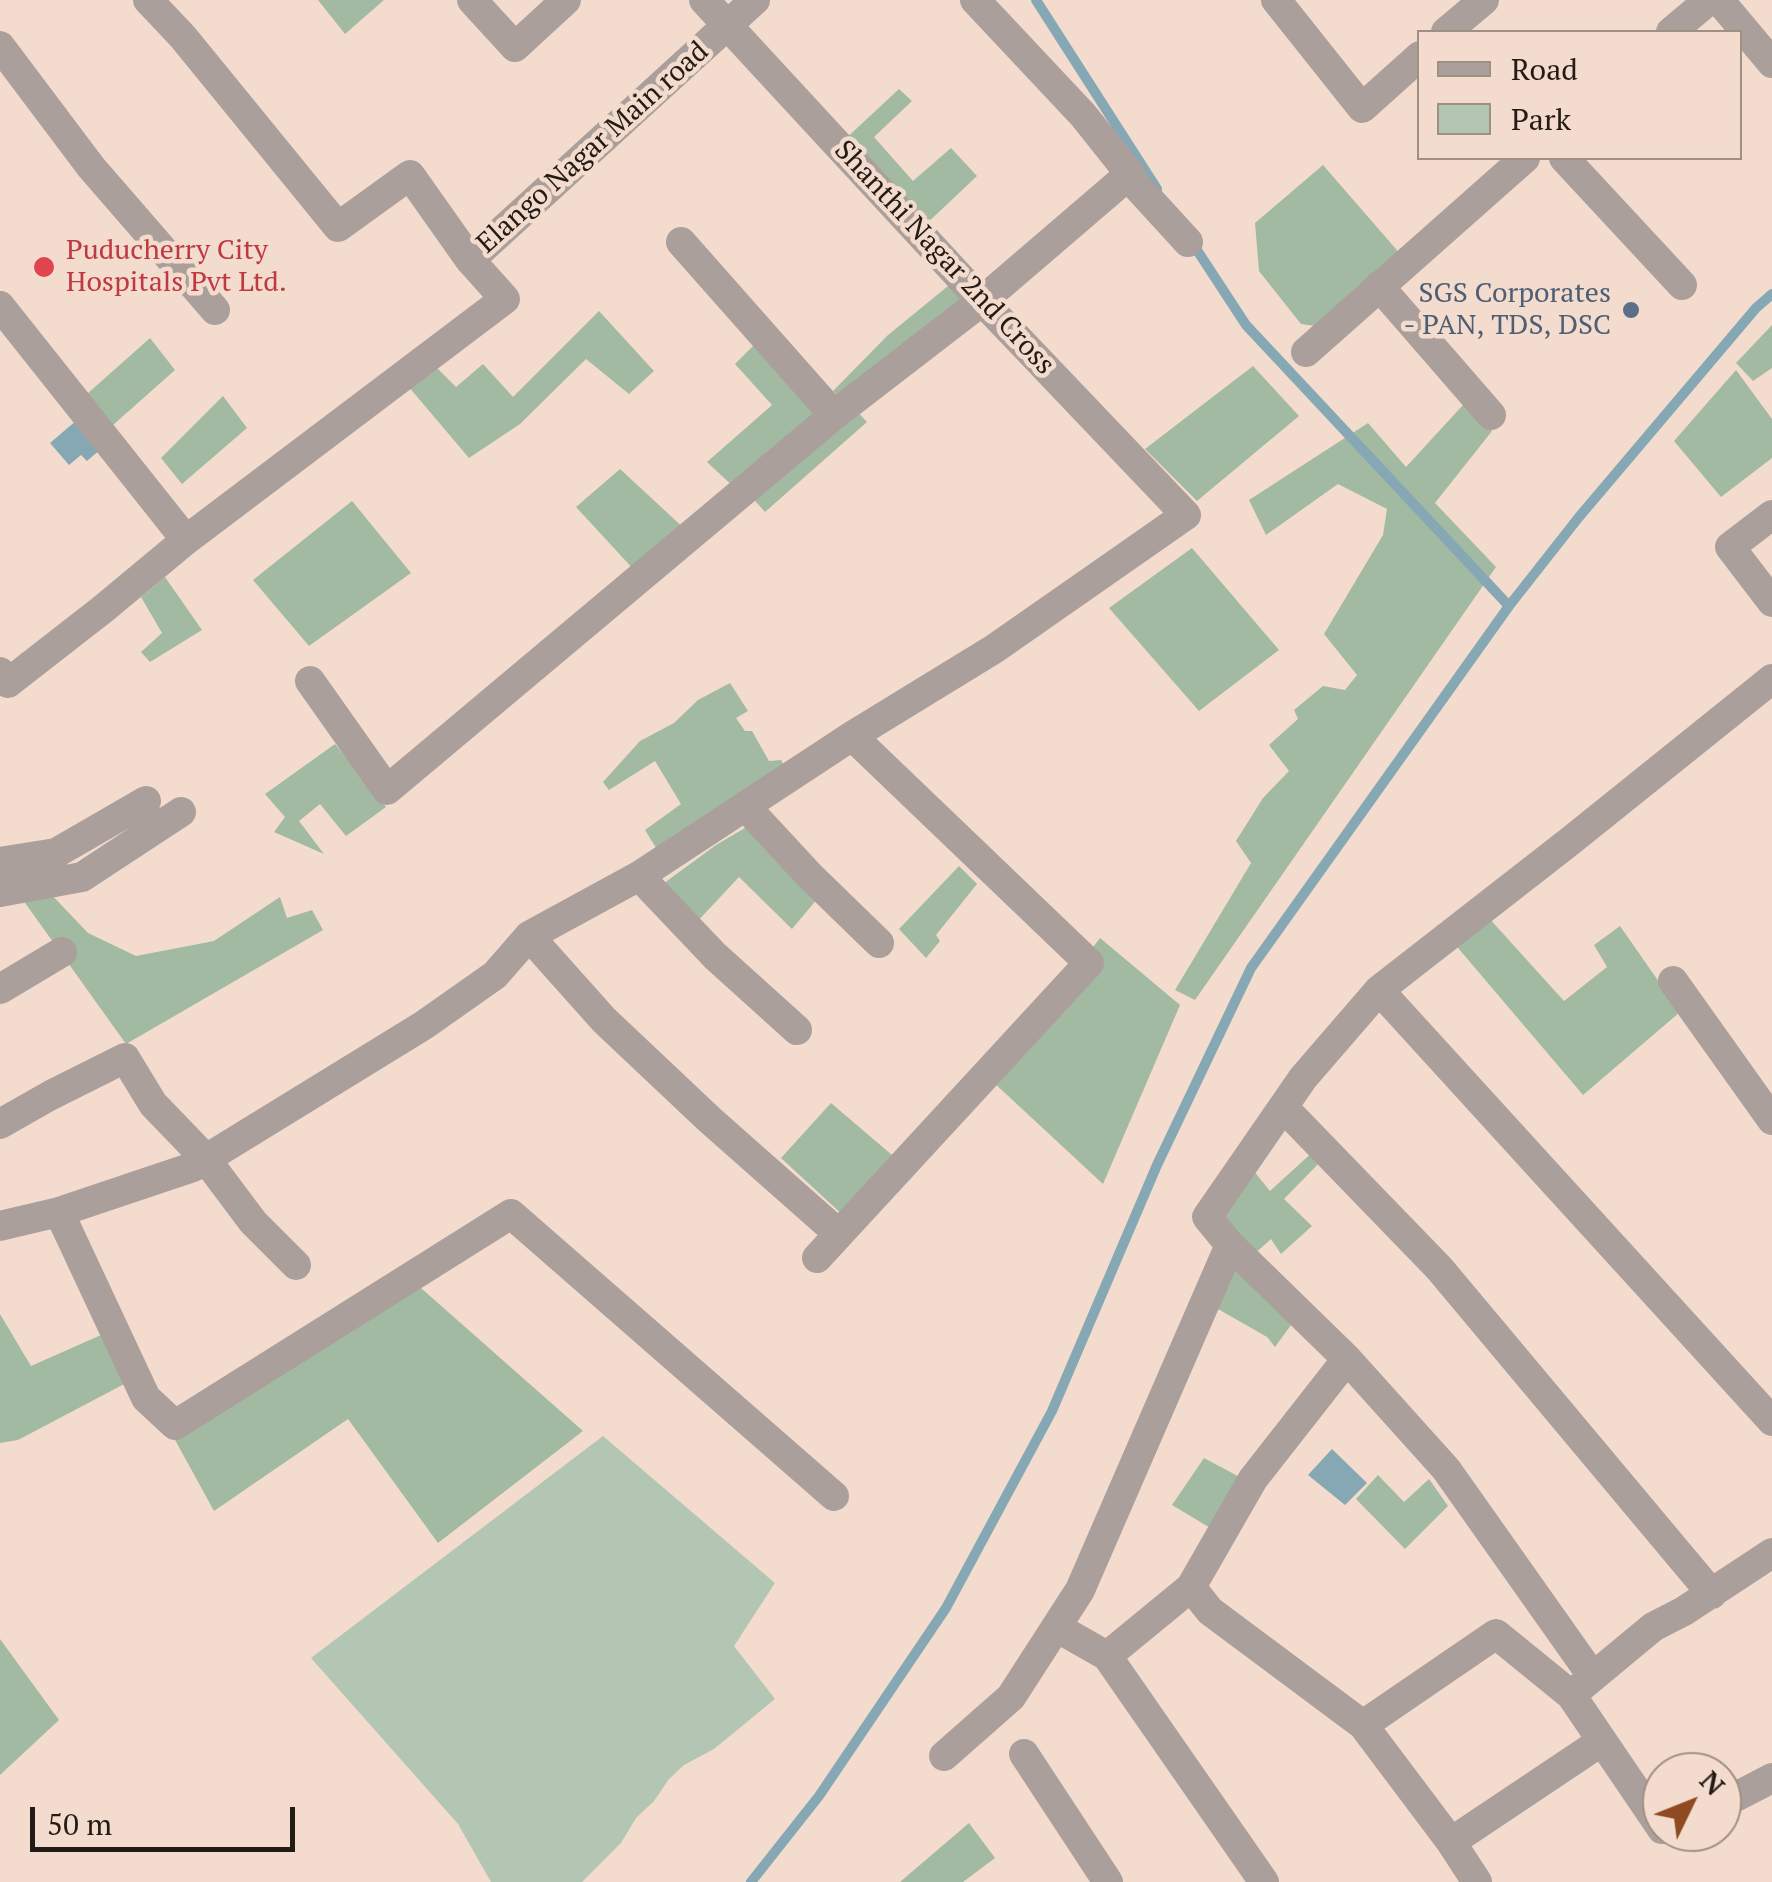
<!DOCTYPE html>
<html>
<head>
<meta charset="utf-8">
<style>
	body { margin:0 }
	#map { position:relative; width:1772px; height:1882px; overflow:hidden; background:#f3dccd; font-family:"PT Serif",serif }
	canvas { display:block }
	.legend { position:absolute; left:1417px; top:30px; width:325px; height:130px; box-sizing:border-box; background:#f3dccd; border:2px solid #a08f83; margin:0; padding:12px 18px; list-style:none; font-size:30px; color:#231b15 }
	.legend li { display:flex; align-items:center; gap:20px; height:50px }
	.legend b { width:50px; border:2px solid #a08f83 }
	.north { position:absolute; left:1642px; top:1752px; width:100px; height:100px; box-sizing:border-box; background:#f3dccd; border:2px solid #a08f83; border-radius:50%; rotate:47deg; font-size:28px; font-weight:700; line-height:40px; text-align:center; color:#231b15 }
	.north::after { content:''; display:block; margin:auto; width:35px; height:45px; background:#904a22; clip-path:polygon(50% 0,100% 100%,50% 72%,0 100%) }
	.scale { position:absolute; left:30px; top:1807px; width:265px; height:45px; box-sizing:border-box; border:5px solid #231b15; border-top:0; padding-left:12px; font-size:30px; line-height:35px; white-space:nowrap; color:#231b15; -webkit-text-stroke:8px #f3dccd; paint-order:stroke }
</style>
</head>
<body>
<div id="map">
<canvas width="1772" height="1882"></canvas>
<ul class="legend">
<li><b style="height:12px;background:#ab9f9c"></b>Road</li>
<li><b style="height:28px;background:#b3c6b3"></b>Park</li>
</ul>
<div class="north">N</div>
<div class="scale">50 m</div>
</div>
<script>
const c = document.querySelector('canvas').getContext('2d');
c.lineJoin = 'round';
function fill(path, color) {
  c.fillStyle = color;
  c.fill(path, 'evenodd');
}
function poly(rows) {
  const path = new Path2D();
  for (const r of rows) {
    path.moveTo(r[0], r[1]);
    for (let i = 2; i < r.length; i += 2) path.lineTo(r[i], r[i + 1]);
  }
  return path;
}
function stroke(path, color, width, dash) {
  c.strokeStyle = color;
  c.lineWidth = width;
  c.lineCap = dash ? 'butt' : 'round';
  c.setLineDash(dash || []);
  c.stroke(path);
}
function write(font, color, halo, rows, align = 'center') {
  c.font = font + ' "PT Serif",serif';
  c.lineWidth = 9;
  c.setLineDash([]);
  c.textBaseline = 'middle';
  c.strokeStyle = halo;
  c.fillStyle = color;
  for (const [text, x, y, turn = 0] of rows) {
    c.save();
    c.translate(x, y);
    c.rotate((+turn || 0) * Math.PI / 180);
    c.textAlign = isNaN(turn) ? turn : align;
    if (halo) c.strokeText(text, 0, 0);
    c.fillText(text, 0, 0);
    c.restore();
  }
}
const green = poly([
	[603,1436,775,1583,734,1646,775,1699,714,1749,684,1765,669,1779,654,1801,636,1818,621,1843,582,1882,491,1882,458,1824,311,1658]
]);
const forest = poly([
	[318,0,384,0,345,34],
	[899,89,912,101,874,137,913,181,951,148,977,176,923,227,841,143],
	[1323,165,1402,256,1322,327,1301,324,1259,271,1255,223],
	[953,282,971,301,843,401,833,391,888,335],
	[599,311,654,371,629,394,586,359,520,424,469,458,408,386,434,365,456,387,483,364,513,397],
	[1772,325,1772,368,1753,381,1736,363],
	[150,338,175,370,113,425,87,394],
	[755,344,819,415,737,490,707,462,772,405,735,364],
	[1253,366,1299,416,1197,501,1145,449],
	[1736,370,1772,419,1772,458,1721,497,1674,441],
	[223,396,247,428,182,484,161,458],
	[1463,405,1492,431,1435,503,1496,567,1195,1000,1175,990,1251,863,1236,841,1263,798,1289,771,1269,745,1298,719,1294,710,1323,686,1345,690,1357,675,1324,634,1383,535,1387,509,1338,484,1266,535,1249,500,1368,423,1406,467],
	[856,410,867,422,765,512,749,494],
	[620,469,687,531,636,572,576,507],
	[352,501,411,573,309,646,253,580],
	[1192,548,1279,650,1199,711,1109,608],
	[165,577,202,630,150,662,141,652,162,633,141,597],
	[730,683,748,711,736,718,745,731,752,731,769,761,781,760,786,769,658,851,645,830,681,804,655,761,609,790,603,782,640,741,674,723,698,700],
	[335,744,386,807,346,836,320,804,299,821,324,854,274,832,285,817,265,794],
	[755,822,823,892,792,929,739,877,694,925,656,889,716,845],
	[959,866,977,884,936,935,940,941,926,958,899,929],
	[48,891,88,933,136,956,214,941,280,897,287,918,312,910,323,930,126,1044,23,900],
	[1488,917,1564,1001,1607,967,1594,945,1620,926,1680,1012,1583,1095,1453,942],
	[1100,938,1180,1005,1103,1184,992,1081],
	[831,1103,892,1155,845,1217,781,1158],
	[1316,1149,1326,1156,1284,1199,1312,1226,1281,1254,1271,1239,1250,1258,1213,1218,1253,1170,1270,1191],
	[1231,1257,1294,1321,1275,1347,1267,1337,1211,1305],
	[413,1281,583,1431,438,1543,348,1419,214,1511,174,1438],
	[0,1314,31,1366,101,1335,128,1382,18,1440,0,1443],
	[1204,1458,1247,1481,1217,1532,1172,1505],
	[1378,1475,1404,1502,1429,1479,1448,1506,1405,1549,1356,1499],
	[0,1639,59,1720,0,1775],
	[969,1823,995,1858,963,1882,900,1882]
]);
const water = poly([
	[77,420,102,448,87,461,81,455,69,465,50,443],
	[1332,1449,1367,1483,1345,1505,1308,1475]
]);
const stream = poly([
	[1036,0,1157,189],
	[1191,241,1246,325,1509,606],
	[751,1882,819,1796,946,1608,1052,1411,1157,1165,1251,968,1509,606,1579,517,1756,308,1772,294]
]);
const street = poly([
	[148,0,183,37,338,227,410,175,470,260],
	[472,0,515,47,566,0],
	[975,0,1083,115,1130,174,1134,183,1188,242],
	[1276,0,1362,108,1420,56],
	[1719,0,1772,63],
	[1446,32,1484,0],
	[1671,32,1709,0],
	[0,46,91,167,215,310],
	[1564,158,1682,285],
	[681,242,834,415],
	[1379,286,1491,415],
	[0,306,186,540],
	[1306,352,1525,158],
	[1772,515,1730,547,1772,602],
	[0,672,8,683,103,609,186,540,505,299,470,260,755,0],
	[310,681,387,790,834,415,982,301,1130,174],
	[746,807,810,876,879,943],
	[0,862,56,853,146,801],
	[639,876,715,956,797,1030],
	[0,892,82,877,181,812],
	[529,936,604,1020,710,1120,839,1234],
	[1673,981,1772,1120],
	[0,989,62,952],
	[1379,990,1772,1421],
	[1283,1107,1439,1268,1712,1594],
	[0,1124,51,1095,125,1058,153,1104,205,1158,253,1222,296,1265],
	[59,1212,146,1398,175,1425,511,1214,834,1496],
	[0,1226,59,1212,193,1167,424,1025,495,975,529,936,639,876,852,736,994,649,1186,515,982,301,704,0],
	[817,1258,1089,963,852,736],
	[1347,1359,1253,1479,1191,1587,1210,1611,1363,1725,1451,1842,1477,1882],
	[1191,1587,1107,1656,1264,1882],
	[1056,1627,1107,1656],
	[1593,1677,1446,1469,1347,1359,1230,1245,1207,1217,1303,1078,1379,990,1569,842,1772,679],
	[1571,1695,1662,1829],
	[1363,1725,1496,1634,1571,1695,1653,1627,1684,1611,1772,1553],
	[1024,1754,1108,1882],
	[944,1756,1011,1697,1080,1590,1230,1245],
	[1722,1804,1772,1778],
	[1451,1842,1602,1741]
]);
const markers = [
	[44,267,12,"#e0444e"],
	[1631,310,10,"#5c6f8a"]
];
const streetNames = [
	["Elango Nagar Main road",593,148,-42],
	["Shanthi Nagar 2nd Cross",944,258,47]
];
const healthNames = [
	["Puducherry City",66,251],
	["Hospitals Pvt Ltd.",66,283]
];
const serviceNames = [
	["SGS Corporates",1611,294],
	["- PAN, TDS, DSC",1611,326]
];
fill(green, '#b3c6b3');
fill(forest, '#a2baa2');
fill(water, '#85a8b4');
stroke(stream, '#85a8b4', 10);
stroke(street, '#ab9f9c', 30);
for (const [x, y, r, color] of markers) {
  const dot = new Path2D();
  dot.arc(x, y, r, 0, 2 * Math.PI);
  c.fillStyle = color;
  c.fill(dot);
  stroke(dot, '#f3dccd', 4);
}
write('28px', '#231b15', '#f3dccd', streetNames);
write('28px', '#be3a42', '#f3dccd', healthNames, 'left');
write('28px', '#4e5e75', '#f3dccd', serviceNames, 'right');
</script>
</body>
</html>
